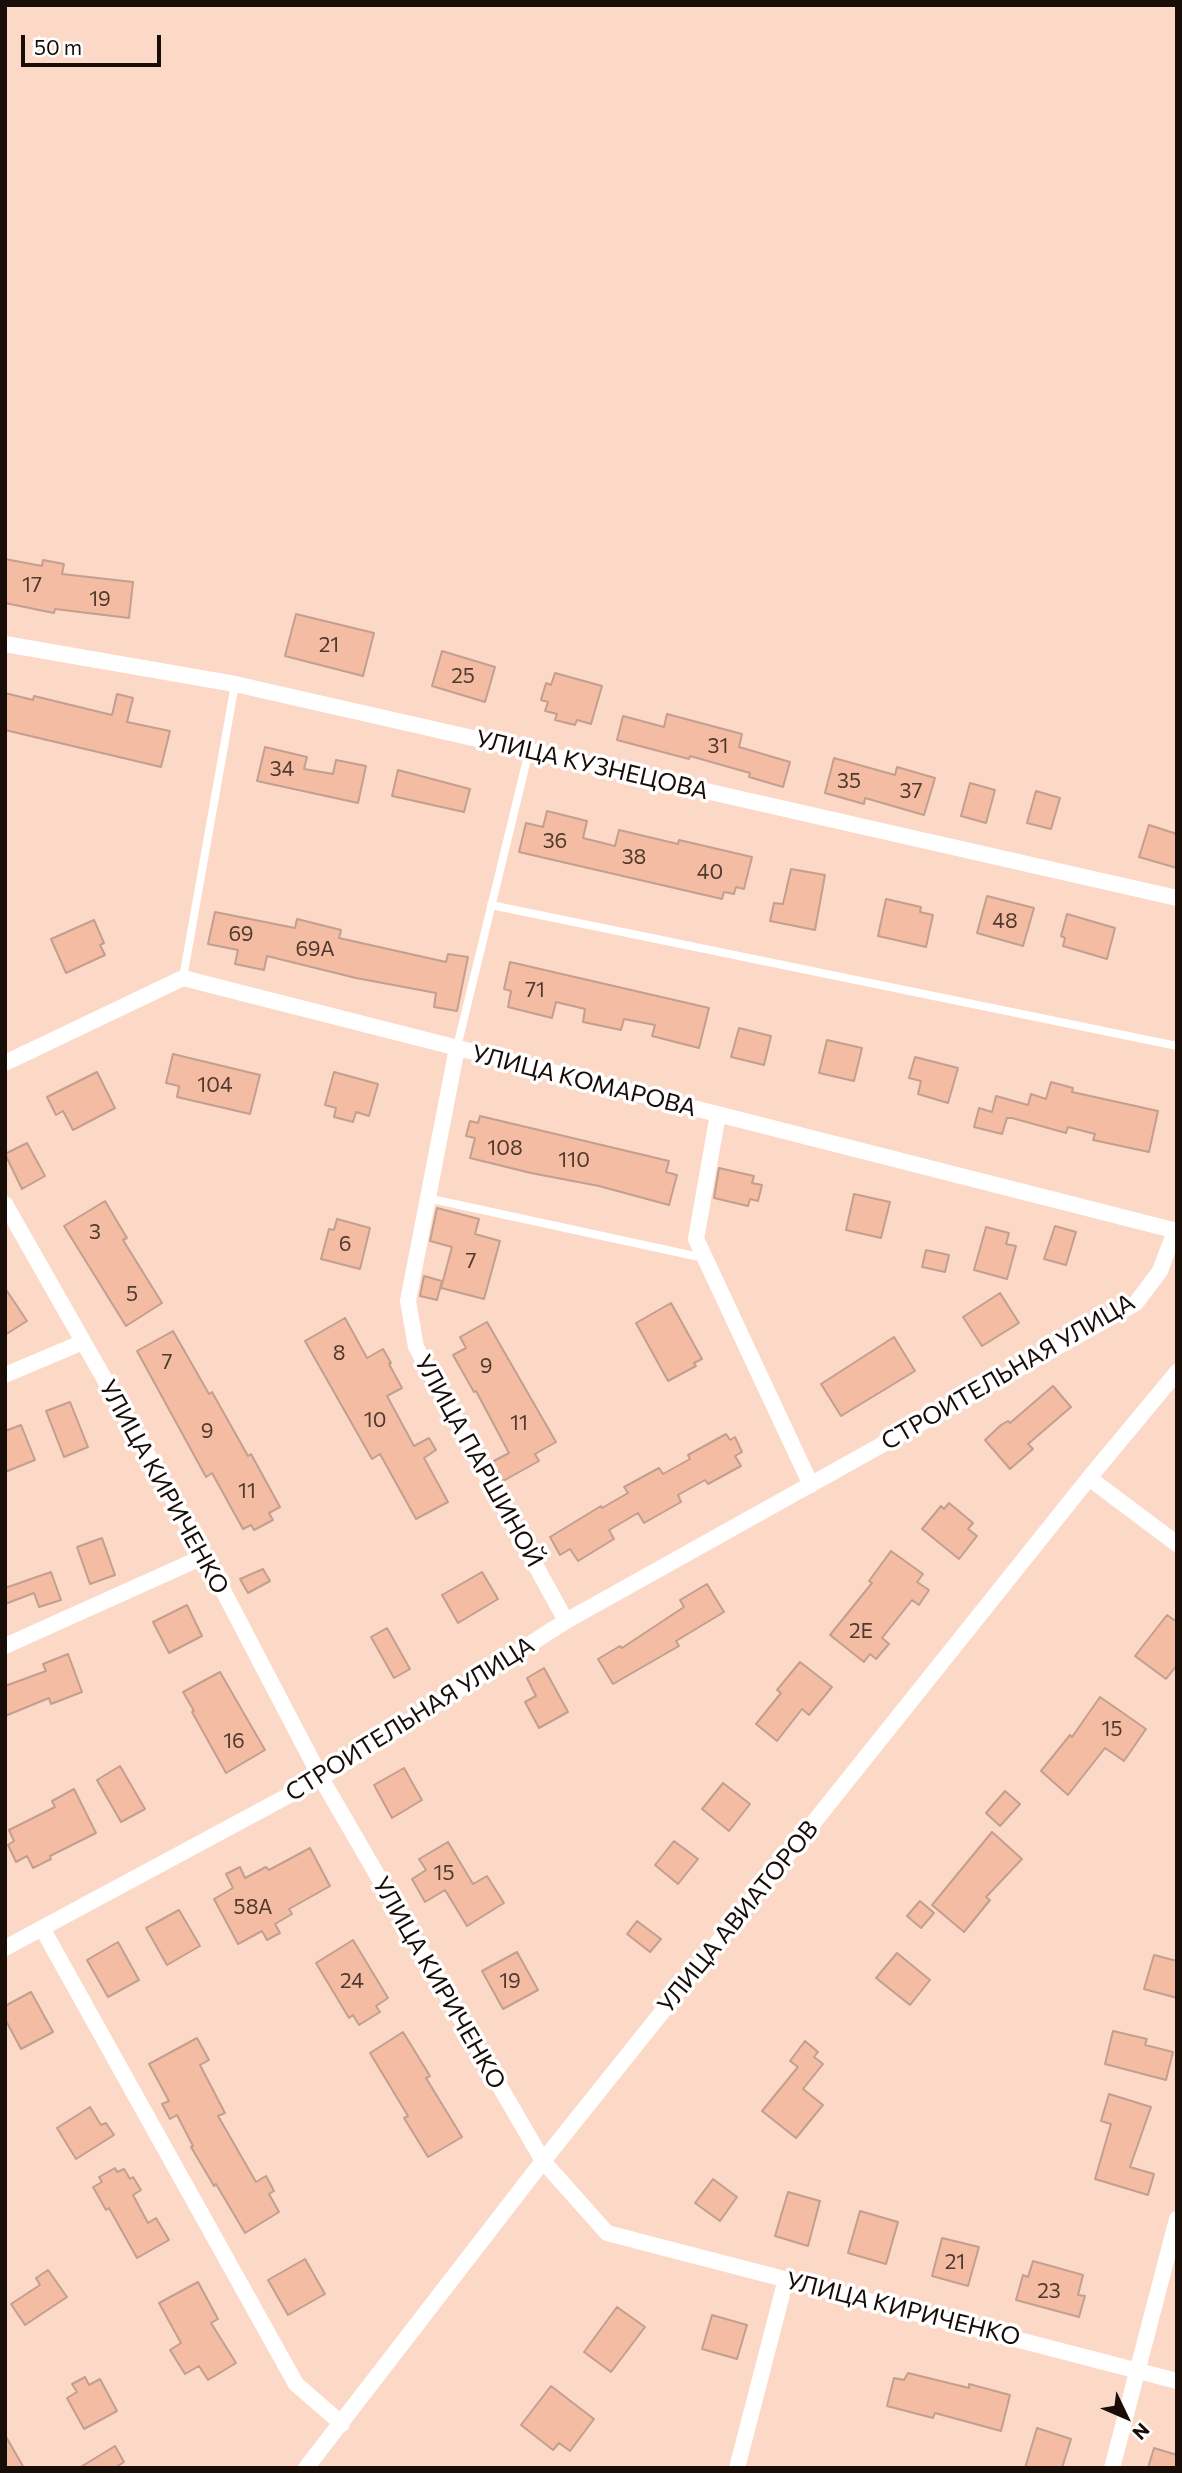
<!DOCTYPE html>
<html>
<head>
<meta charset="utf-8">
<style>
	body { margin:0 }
	#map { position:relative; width:1182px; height:2473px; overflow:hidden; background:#fcd8c7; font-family:Commissioner,sans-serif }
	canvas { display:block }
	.frame { position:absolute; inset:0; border:7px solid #190d08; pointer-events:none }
	.north { position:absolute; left:1091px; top:2382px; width:70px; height:70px; -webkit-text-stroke:5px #fff; paint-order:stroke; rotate:134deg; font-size:19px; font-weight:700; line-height:28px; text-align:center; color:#190d08 }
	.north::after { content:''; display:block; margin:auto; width:24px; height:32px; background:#190d08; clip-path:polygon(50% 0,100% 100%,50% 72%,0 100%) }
	.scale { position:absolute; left:21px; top:35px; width:140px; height:32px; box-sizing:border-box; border:4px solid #190d08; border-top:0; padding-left:9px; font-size:21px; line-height:24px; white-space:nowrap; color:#190d08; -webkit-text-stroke:5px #fff; paint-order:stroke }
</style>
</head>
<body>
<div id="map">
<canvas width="1182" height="2473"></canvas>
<div class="frame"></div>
<div class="north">N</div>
<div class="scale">50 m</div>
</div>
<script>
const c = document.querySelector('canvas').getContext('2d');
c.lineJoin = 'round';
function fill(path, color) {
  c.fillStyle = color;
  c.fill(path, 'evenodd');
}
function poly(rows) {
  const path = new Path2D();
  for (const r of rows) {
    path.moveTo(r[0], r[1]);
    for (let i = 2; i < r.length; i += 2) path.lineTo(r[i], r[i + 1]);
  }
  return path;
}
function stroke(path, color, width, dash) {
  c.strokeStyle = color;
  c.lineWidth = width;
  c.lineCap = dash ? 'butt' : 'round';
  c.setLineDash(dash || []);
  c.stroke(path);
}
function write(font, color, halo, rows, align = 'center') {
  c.font = font + ' Commissioner,sans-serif';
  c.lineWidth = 7;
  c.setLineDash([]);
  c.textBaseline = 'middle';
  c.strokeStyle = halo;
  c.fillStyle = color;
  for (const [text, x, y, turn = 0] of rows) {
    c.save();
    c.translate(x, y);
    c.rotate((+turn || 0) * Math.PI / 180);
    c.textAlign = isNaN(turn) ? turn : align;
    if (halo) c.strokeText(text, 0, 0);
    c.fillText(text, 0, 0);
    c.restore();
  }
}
const building = poly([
	[5,559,42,566,43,560,64,564,62,574,133,582,129,618,55,609,54,613,5,603,5,559],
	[296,614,374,633,363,676,285,656,296,614],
	[442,651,495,667,485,702,432,686,442,651],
	[555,673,602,686,591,724,577,720,575,725,555,720,557,714,545,711,548,702,541,700,546,683,551,685,555,673],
	[5,693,33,700,34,696,112,715,117,694,133,698,127,722,170,731,161,767,5,730,5,693],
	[667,714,742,734,739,747,790,762,783,787,749,777,750,773,690,756,689,759,617,740,623,716,664,727,667,714],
	[265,747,307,757,304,769,333,774,336,760,366,766,358,803,257,781,265,747],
	[834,758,895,775,897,767,935,778,924,815,865,798,864,804,825,793,834,758],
	[398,770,470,789,464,812,392,796,398,770],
	[970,783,995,790,986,823,961,816,970,783],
	[1036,791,1060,798,1051,829,1027,823,1036,791],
	[547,811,587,821,583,838,615,846,619,830,678,844,679,840,752,857,744,889,736,887,734,894,724,892,722,899,519,852,526,823,543,827,547,811],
	[1149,825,1177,834,1177,868,1139,857,1149,825],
	[791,869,825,875,815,930,770,921,774,903,783,904,791,869],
	[987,896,1034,908,1023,946,977,933,987,896],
	[886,899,921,907,920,912,933,915,926,947,878,936,886,899],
	[215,912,295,928,297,919,341,930,339,938,446,962,448,954,468,957,457,1011,434,1007,436,993,356,978,267,956,264,970,235,964,238,950,208,944,215,912],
	[1067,914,1115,928,1107,959,1063,946,1065,938,1061,936,1067,914],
	[94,920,104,943,100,945,105,955,66,973,51,939,94,920],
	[510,962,709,1008,699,1048,652,1036,655,1025,624,1019,621,1030,583,1022,585,1009,556,1002,552,1018,508,1007,511,991,504,989,510,962],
	[739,1028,771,1036,764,1065,731,1057,739,1028],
	[827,1040,862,1048,854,1081,819,1073,827,1040],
	[173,1054,260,1075,250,1114,177,1097,179,1086,166,1083,173,1054],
	[915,1057,958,1068,948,1103,918,1094,921,1081,909,1078,915,1057],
	[97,1072,115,1108,73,1130,63,1111,56,1115,47,1097,97,1072],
	[334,1072,378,1084,369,1116,356,1112,353,1122,334,1117,336,1108,325,1105,334,1072],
	[1051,1082,1073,1088,1072,1092,1158,1111,1149,1152,1093,1140,1095,1134,1068,1127,1066,1133,1012,1118,1007,1118,1002,1134,974,1127,979,1108,992,1112,996,1096,1028,1105,1031,1094,1046,1099,1051,1082],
	[480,1116,669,1161,666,1172,677,1175,669,1205,599,1186,531,1173,470,1158,475,1138,466,1136,470,1121,478,1123,480,1116],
	[27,1143,45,1176,22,1189,5,1154,27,1143],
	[719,1168,754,1176,752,1183,762,1185,758,1201,750,1199,748,1206,714,1198,719,1168],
	[854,1194,890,1202,881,1238,846,1230,854,1194],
	[105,1201,127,1238,123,1240,162,1303,126,1326,64,1226,105,1201],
	[437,1208,479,1219,475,1234,500,1241,484,1299,441,1288,452,1247,430,1241,437,1208],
	[337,1219,370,1228,360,1269,321,1259,329,1229,334,1230,337,1219],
	[1055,1226,1076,1232,1066,1265,1044,1259,1055,1226],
	[986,1227,1009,1233,1006,1244,1016,1246,1007,1279,974,1270,986,1227],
	[926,1250,949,1255,945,1272,922,1267,926,1250],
	[424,1276,442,1281,437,1300,420,1296,424,1276],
	[5,1288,27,1321,5,1335,5,1288],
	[1000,1293,1019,1323,982,1346,963,1317,1000,1293],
	[671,1303,702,1359,694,1363,696,1366,668,1381,636,1323,671,1303],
	[345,1318,367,1358,383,1349,391,1363,389,1364,402,1388,387,1396,414,1446,429,1438,436,1450,424,1458,448,1502,416,1519,380,1454,372,1459,305,1341,345,1318],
	[487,1322,556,1442,535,1454,539,1461,503,1481,492,1462,509,1453,476,1391,474,1392,453,1355,466,1348,460,1337,487,1322],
	[173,1331,209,1394,212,1392,248,1456,251,1454,280,1507,269,1513,273,1520,254,1530,251,1525,243,1529,212,1473,206,1477,137,1351,173,1331],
	[894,1337,915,1371,841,1416,821,1384,894,1337],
	[1053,1386,1071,1407,1028,1444,1033,1449,1010,1469,985,1440,1001,1425,1008,1421,1010,1423,1053,1386],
	[70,1402,88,1447,64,1457,46,1411,70,1402],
	[21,1425,35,1460,5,1472,5,1431,21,1425],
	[726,1434,730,1440,735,1437,742,1452,735,1456,741,1466,708,1484,705,1480,678,1495,681,1502,644,1523,638,1513,609,1530,614,1539,578,1561,570,1549,560,1555,550,1537,601,1506,602,1508,628,1493,624,1487,659,1468,663,1474,690,1459,688,1455,726,1434],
	[949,1503,973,1523,968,1529,977,1536,959,1559,922,1529,941,1506,944,1509,949,1503],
	[102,1538,115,1575,90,1584,77,1547,102,1538],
	[891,1551,923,1574,917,1582,929,1590,919,1605,912,1600,882,1638,889,1644,876,1659,870,1654,864,1662,830,1635,872,1583,869,1581,891,1551],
	[263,1569,270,1581,248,1593,240,1579,263,1569],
	[51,1572,61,1600,39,1607,34,1593,5,1604,5,1588,51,1572],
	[482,1572,498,1599,458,1623,442,1595,482,1572],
	[707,1584,724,1612,676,1641,679,1646,613,1684,598,1659,620,1646,622,1648,684,1607,680,1600,707,1584],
	[187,1605,202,1636,169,1653,153,1622,187,1605],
	[1167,1615,1177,1622,1177,1665,1166,1679,1135,1656,1167,1615],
	[387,1628,410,1669,394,1678,371,1637,387,1628],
	[68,1654,82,1692,51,1704,49,1698,5,1716,5,1686,46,1671,43,1664,68,1654],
	[800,1662,832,1687,809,1715,802,1709,777,1741,756,1724,781,1693,777,1690,800,1662],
	[544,1668,568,1712,539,1728,525,1702,536,1696,527,1678,544,1668],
	[220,1672,265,1750,226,1773,192,1712,194,1711,183,1692,220,1672],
	[1100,1697,1146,1729,1124,1761,1105,1748,1068,1795,1041,1771,1070,1735,1072,1737,1100,1697],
	[120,1766,145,1809,121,1822,97,1780,120,1766],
	[404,1768,422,1800,392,1818,374,1785,404,1768],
	[723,1783,750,1804,729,1831,702,1809,723,1783],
	[74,1789,96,1833,50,1856,51,1859,33,1868,27,1856,16,1862,8,1845,14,1841,9,1830,55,1807,52,1801,74,1789],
	[1005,1791,1020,1804,1000,1826,986,1813,1005,1791],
	[992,1832,1022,1859,986,1897,990,1900,964,1932,932,1905,992,1832],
	[674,1841,698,1859,678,1884,655,1865,674,1841],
	[448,1842,473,1884,487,1876,504,1903,467,1926,445,1890,425,1902,412,1879,426,1870,419,1859,448,1842],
	[310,1848,330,1886,289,1909,292,1914,275,1924,280,1933,267,1940,262,1931,238,1944,214,1899,233,1888,226,1874,240,1867,245,1878,266,1867,269,1870,310,1848],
	[920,1901,934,1913,921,1928,907,1916,920,1901],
	[179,1910,200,1946,167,1965,146,1928,179,1910],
	[637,1921,661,1939,650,1952,627,1934,637,1921],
	[353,1940,388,1998,376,2006,380,2012,359,2025,353,2015,349,2018,316,1963,353,1940],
	[118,1942,139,1980,108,1997,87,1960,118,1942],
	[517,1952,538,1990,503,2009,482,1971,517,1952],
	[897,1953,930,1980,910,2005,876,1978,897,1953],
	[1154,1955,1177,1961,1177,1998,1144,1989,1154,1955],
	[31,1992,53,2032,21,2049,5,2019,5,2006,31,1992],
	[1113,2031,1147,2039,1145,2045,1173,2052,1166,2080,1105,2064,1113,2031],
	[403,2032,430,2076,426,2078,462,2137,428,2157,404,2118,408,2116,370,2053,403,2032],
	[197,2038,209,2060,200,2065,225,2113,218,2116,256,2182,266,2176,274,2191,269,2194,279,2212,245,2233,216,2184,214,2186,191,2147,193,2146,177,2115,170,2119,162,2104,169,2101,149,2064,197,2038],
	[805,2041,818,2052,814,2057,823,2064,803,2089,823,2105,796,2138,762,2111,798,2067,790,2061,805,2041],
	[1109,2094,1151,2107,1130,2167,1154,2174,1148,2195,1095,2179,1111,2124,1101,2121,1109,2094],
	[90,2107,101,2125,106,2123,114,2135,76,2159,57,2128,90,2107],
	[115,2168,117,2172,124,2169,130,2179,133,2177,141,2190,133,2195,148,2223,156,2218,169,2240,137,2258,109,2208,106,2210,93,2187,102,2182,99,2177,115,2168],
	[713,2179,737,2197,720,2221,695,2203,713,2179],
	[788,2192,820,2201,808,2246,775,2236,788,2192],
	[860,2211,898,2222,886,2264,848,2253,860,2211],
	[942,2238,979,2247,968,2286,932,2276,942,2238],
	[305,2259,325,2294,288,2315,268,2280,305,2259],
	[1033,2261,1083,2275,1078,2295,1085,2296,1079,2317,1016,2300,1023,2275,1028,2277,1033,2261],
	[48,2270,67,2297,25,2325,11,2304,40,2285,36,2278,48,2270],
	[198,2282,218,2319,211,2323,236,2363,208,2380,199,2366,185,2374,170,2350,181,2343,159,2303,198,2282],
	[617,2307,645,2327,611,2372,584,2352,617,2307],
	[712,2315,747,2325,737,2359,702,2349,712,2315],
	[908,2373,969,2388,969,2384,1010,2395,1001,2431,935,2413,933,2418,887,2406,894,2378,904,2380,908,2373],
	[85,2377,89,2385,100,2379,117,2411,84,2429,67,2398,77,2392,72,2384,85,2377],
	[551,2386,594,2419,570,2451,559,2443,553,2450,521,2425,551,2386],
	[1037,2428,1071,2439,1062,2468,1025,2468,1037,2428],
	[5,2435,24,2468,5,2468,5,2435],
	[115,2446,124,2462,115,2468,79,2468,115,2446],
	[1154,2448,1177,2455,1177,2468,1148,2468,1154,2448]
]);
const lane = poly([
	[491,905,1177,1046],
	[183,978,235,684],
	[457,1047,529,751],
	[427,1198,704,1258]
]);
const street = poly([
	[5,644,235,684,1177,898],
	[457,1048,408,1301,416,1347,566,1621],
	[5,1063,183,978,1177,1231],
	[718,1114,696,1239,811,1485],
	[5,1204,205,1556,321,1778,543,2161,607,2233,1177,2381],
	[5,1375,83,1342],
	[1089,1478,1177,1544],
	[5,1646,205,1556],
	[42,1928,296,2384,342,2424],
	[5,1948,321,1778,566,1621,1136,1303,1160,1271,1175,1231],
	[306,2468,543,2161,1089,1478,1177,1372],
	[737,2468,786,2279],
	[1112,2468,1177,2219]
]);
const numberNames = [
	["17",32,585],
	["19",100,599],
	["21",329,645],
	["25",463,676],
	["31",718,746],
	["34",282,769],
	["35",849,781],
	["37",911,791],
	["36",555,841],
	["38",634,857],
	["40",710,872],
	["48",1005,921],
	["69",241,934],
	["69А",315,949],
	["71",535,990],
	["104",215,1085],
	["108",505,1148],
	["110",574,1160],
	["3",95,1232],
	["6",345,1244],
	["7",471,1261],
	["5",132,1294],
	["8",339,1353],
	["7",167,1362],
	["9",486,1366],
	["10",375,1420],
	["11",519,1423],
	["9",207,1431],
	["11",247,1491],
	["2Е",861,1631],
	["15",1112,1729],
	["16",234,1741],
	["15",444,1873],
	["58А",253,1907],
	["24",352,1981],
	["19",510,1981],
	["21",955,2262],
	["23",1049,2291]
];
const streetNames = [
	["УЛИЦА КУЗНЕЦОВА",592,765,13],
	["УЛИЦА КОМАРОВА",584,1081,14],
	["СТРОИТЕЛЬНАЯ УЛИЦА",1008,1372,-30],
	["УЛИЦА ПАРШИНОЙ",479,1461,61],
	["УЛИЦА КИРИЧЕНКО",164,1487,61],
	["СТРОИТЕЛЬНАЯ УЛИЦА",410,1719,-32],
	["УЛИЦА АВИАТОРОВ",738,1917,-51],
	["УЛИЦА КИРИЧЕНКО",439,1983,60],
	["УЛИЦА КИРИЧЕНКО",903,2309,14]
];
fill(building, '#f4bca2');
stroke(building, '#c29f8f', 2);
stroke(lane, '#fff', 8);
stroke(street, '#fff', 16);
write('21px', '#50392e', null, numberNames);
write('24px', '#190d08', '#fff', streetNames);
</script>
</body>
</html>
